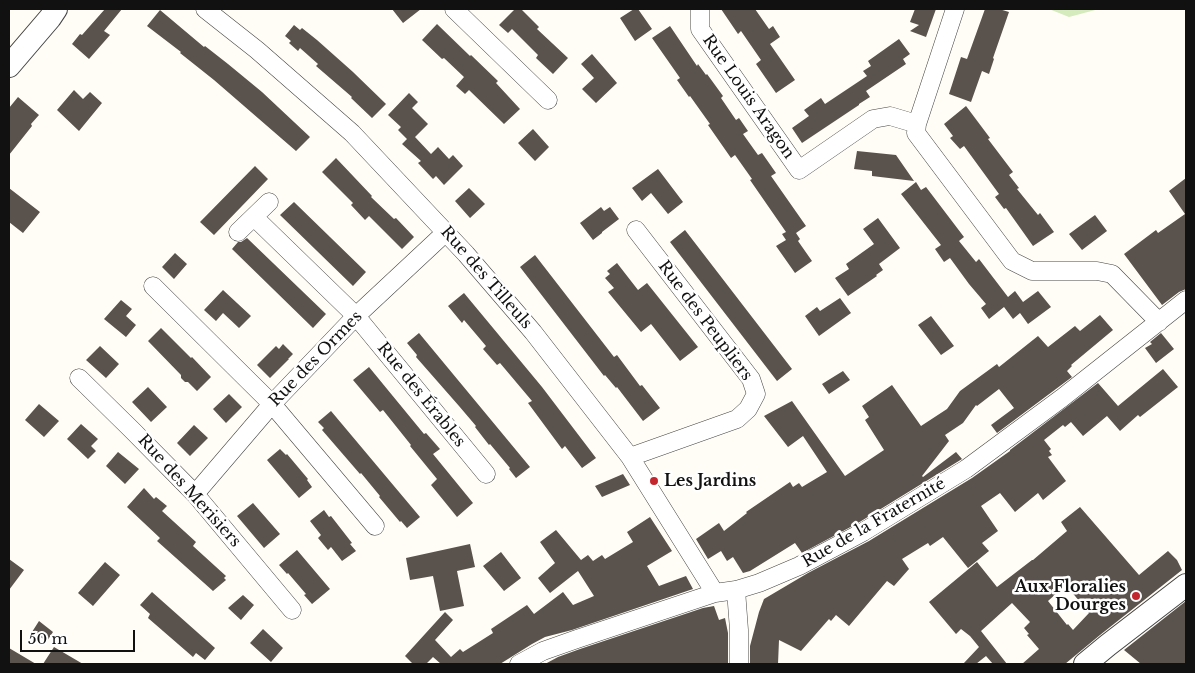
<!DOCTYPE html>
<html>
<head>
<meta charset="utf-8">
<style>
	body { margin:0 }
	#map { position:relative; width:1195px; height:673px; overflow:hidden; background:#fffdf5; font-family:"Libre Baskerville",serif }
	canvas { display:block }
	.frame { position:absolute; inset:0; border:10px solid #111; pointer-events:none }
	.scale { position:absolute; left:20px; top:630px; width:115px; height:22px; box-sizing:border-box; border:2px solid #111; border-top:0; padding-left:6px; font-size:15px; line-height:18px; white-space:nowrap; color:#111; -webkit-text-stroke:4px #fff; paint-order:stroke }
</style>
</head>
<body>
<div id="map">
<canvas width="1195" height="673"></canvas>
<div class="frame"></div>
<div class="scale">50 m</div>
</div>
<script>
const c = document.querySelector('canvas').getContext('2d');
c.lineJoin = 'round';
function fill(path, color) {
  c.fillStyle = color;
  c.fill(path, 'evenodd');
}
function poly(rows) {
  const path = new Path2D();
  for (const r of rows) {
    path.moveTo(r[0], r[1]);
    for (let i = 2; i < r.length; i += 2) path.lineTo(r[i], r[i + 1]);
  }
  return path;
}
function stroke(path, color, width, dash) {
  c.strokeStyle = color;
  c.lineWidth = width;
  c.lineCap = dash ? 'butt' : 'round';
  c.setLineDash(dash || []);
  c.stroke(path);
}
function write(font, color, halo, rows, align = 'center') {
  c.font = font + ' "Libre Baskerville",serif';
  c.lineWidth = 5;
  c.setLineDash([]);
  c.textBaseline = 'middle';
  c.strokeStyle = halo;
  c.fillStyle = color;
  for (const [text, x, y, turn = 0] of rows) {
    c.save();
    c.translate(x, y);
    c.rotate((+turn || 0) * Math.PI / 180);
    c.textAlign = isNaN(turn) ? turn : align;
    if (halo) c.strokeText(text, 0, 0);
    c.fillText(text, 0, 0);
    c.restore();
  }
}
const green = poly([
	[1049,9,1099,9,1069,17]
]);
const building = poly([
	[105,9,122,9,104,31,110,35,89,59,72,44,80,34,82,35],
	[392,9,421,9,403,23],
	[515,9,521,9,539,27,537,29,568,58,553,74,536,58,538,55,512,29,508,33,499,25],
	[634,9,638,9,652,29,635,41,620,18],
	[721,9,755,9,769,29,773,26,780,37,770,44,795,80,776,93,756,64,761,60,741,31,738,34],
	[915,9,936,9,926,37,910,31,919,25,910,22],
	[985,9,999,9,1009,12,993,58,994,59,989,74,982,71,971,102,949,94,961,57,967,59],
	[160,10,204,47,205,46,228,64,262,92,310,137,296,151,214,80,180,53,181,52,147,26],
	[437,24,470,56,471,55,498,81,496,83,520,109,504,124,469,90,465,94,456,86,464,77,444,58,442,59,422,40],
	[294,25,300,30,302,28,317,40,353,72,386,104,372,118,351,98,352,97,316,66,318,64,300,48,298,51,289,43,291,41,285,36],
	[670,26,697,66,698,64,706,75,707,74,723,96,721,98,736,120,739,118,748,131,743,134,758,155,762,153,776,173,771,176,806,226,796,233,800,239,798,241,812,261,795,273,776,246,786,240,782,234,786,232,750,180,752,179,735,155,731,158,708,125,710,124,690,96,689,97,677,80,680,78,652,38],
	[899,39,910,54,903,59,906,64,866,91,870,97,859,104,859,105,802,143,792,128,809,116,804,110,821,98,825,104,867,76,863,71,871,66,868,61],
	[592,54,617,83,596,103,582,89,594,78,581,64],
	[74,90,83,99,90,92,102,103,79,131,57,110],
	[409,93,418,102,412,108,428,124,415,137,431,154,438,147,449,159,453,155,463,166,444,185,436,176,433,179,418,163,421,161,402,144,407,139,398,130,401,127,388,115],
	[18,97,39,115,31,124,32,126,9,155,9,108],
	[966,106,990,138,988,139,1013,172,1009,175,1019,188,1017,189,1038,215,1040,213,1054,232,1033,246,1006,208,1004,209,995,197,999,194,964,146,960,149,950,138,953,136,944,124],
	[533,129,549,147,535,161,518,143],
	[857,151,896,155,914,181,872,176,872,171,854,169],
	[336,158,372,196,371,197,394,219,396,218,414,237,402,249,369,216,365,220,351,205,353,203,322,172],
	[255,166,268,179,214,235,200,222],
	[658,169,683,202,668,214,651,193,642,201,632,188],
	[1186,178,1186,289,1179,292,1162,305,1124,254,1156,230,1158,233,1185,214,1169,191],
	[916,182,921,190,926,187,964,237,959,241,976,262,979,259,1008,297,1015,291,1023,302,1038,291,1051,307,1028,324,1020,313,1013,319,1004,307,989,319,981,308,986,304,969,284,950,258,944,262,935,249,941,245,901,194],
	[9,188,40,212,23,233,9,222],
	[469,188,485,204,470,218,455,201],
	[294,202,366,272,353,286,280,215],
	[601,207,604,211,610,207,619,219,602,232,602,233,593,240,580,223],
	[1095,215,1107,231,1082,250,1069,234],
	[878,218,900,248,879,264,883,270,876,275,877,276,848,296,835,278,849,269,846,264,874,244,863,229],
	[685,230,792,369,777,381,670,242],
	[247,238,326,314,313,328,232,249,238,242,241,242],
	[175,253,187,264,174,279,162,267],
	[535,255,614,357,617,355,640,386,642,385,660,408,643,421,617,387,616,388,605,375,604,376,520,267],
	[617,263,638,290,647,283,698,347,680,361,651,324,641,332,608,292,614,288,605,278,610,274,607,271],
	[223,290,251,316,239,328,223,313,216,321,204,310],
	[464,293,542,387,596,458,582,468,565,446,562,449,528,403,532,401,500,363,497,365,483,349,486,346,464,320,462,323,448,306],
	[840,298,851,313,819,336,805,316,817,307,820,311],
	[121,300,132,309,126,316,136,325,126,337,104,319],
	[1100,315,1113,330,1071,365,1072,366,1067,371,1072,377,997,433,991,425,1014,408,999,389,977,406,976,405,963,423,945,435,949,441,922,476,923,477,956,452,962,459,858,523,802,553,795,543,750,571,743,573,733,557,727,561,721,551,708,559,696,539,719,523,724,531,747,513,746,512,790,482,793,487,799,483,802,487,827,472,803,436,788,447,764,416,792,401,845,476,884,450,865,420,869,417,862,406,892,385,921,426,947,409,960,391,997,364,999,367,1038,336,1048,347,1075,326,1080,331],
	[931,316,954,346,941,355,918,325],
	[161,328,191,358,192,357,211,377,197,391,188,382,185,382,181,378,181,375,148,341],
	[419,333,530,467,516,478,509,469,510,468,490,444,489,445,475,427,476,426,459,406,416,357,417,355,407,343],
	[1161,333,1174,349,1156,363,1145,348,1152,344,1150,342],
	[283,344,293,354,288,359,289,359,270,378,257,365,276,346,279,349],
	[100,346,119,364,106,378,86,360],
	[369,367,424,434,426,433,440,449,433,454,473,503,457,517,431,485,437,479,410,446,411,445,383,410,380,412,353,380],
	[1163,369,1178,387,1140,417,1138,415,1120,431,1107,416,1083,436,1071,422,1065,427,1063,425,1044,440,1051,449,1049,451,1052,455,1048,457,1066,481,1043,500,1038,493,1015,512,1000,493,981,506,998,531,982,543,989,551,968,568,943,537,930,546,928,543,902,559,909,569,894,586,887,581,849,626,836,615,831,621,829,619,801,651,779,640,778,664,750,664,750,646,759,612,764,599,808,573,869,541,972,478,1010,451,1010,450,1098,383,1118,406],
	[843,371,850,380,829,394,822,384],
	[148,387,167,407,151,422,132,402],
	[229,394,242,407,226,423,213,409],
	[39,404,59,421,44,437,25,420],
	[331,411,420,517,407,528,401,521,400,522,379,497,380,496,361,473,360,474,322,430,324,428,318,422],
	[81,424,98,439,91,446,96,451,88,459,67,439],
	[194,425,208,438,190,456,177,443],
	[280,449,286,455,287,454,308,479,307,480,312,487,299,498,267,460],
	[118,452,139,469,125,484,106,466],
	[623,474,630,485,602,497,595,486],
	[144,488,154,499,156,497,167,506,162,511,196,542,193,546,226,576,224,578,226,580,213,591,157,541,160,538,127,507],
	[253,503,280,534,264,548,237,516],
	[1080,507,1139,575,1168,551,1177,560,1182,570,1100,635,1065,664,1022,664,1039,649,1027,635,1029,634,1024,628,1030,622,1012,603,981,631,1007,664,993,664,986,656,976,664,963,664,979,647,970,636,961,629,956,634,929,602,977,562,997,587,1032,560,1033,560,1067,531,1061,522],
	[1066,585,1089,613,1073,630,1068,624,1067,625,1048,601],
	[324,510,329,517,331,516,352,543,350,544,356,551,342,561,331,547,328,550,318,538,321,535,310,521],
	[650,517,672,551,647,566,659,586,686,576,693,589,572,630,545,637,532,644,500,664,441,664,433,657,426,664,413,664,405,656,445,612,453,620,435,640,451,657,460,649,463,652,493,633,491,629,527,605,534,614,563,592,573,605,594,596,578,571,550,593,538,578,555,563,540,542,556,530,581,560,588,555,593,561,602,555,605,559,633,542,627,532],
	[470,544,475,567,457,571,464,606,440,611,433,576,410,580,406,558],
	[297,550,330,589,312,604,304,595,306,594,288,573,287,574,279,565],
	[501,552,521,578,504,591,483,566],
	[9,559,24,570,9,590],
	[105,562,120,575,93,606,78,593],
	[152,592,215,648,205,660,196,653,193,657,148,618,150,614,140,605],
	[243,595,254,605,241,620,228,608],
	[1186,601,1186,664,1141,664,1124,650],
	[714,606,719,620,725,618,728,633,728,664,545,664,558,657,580,649,703,608],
	[39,621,53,632,47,641,32,632],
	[263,629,283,648,271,662,250,643],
	[54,647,83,664,43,664],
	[9,648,36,664,9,664]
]);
const minor = poly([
	[205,9,257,50,352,133,466,254,533,332,630,457,715,593],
	[454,9,548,100],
	[700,9,700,29,799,170,873,119,890,116,917,124],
	[955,9,917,124,916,133,1012,261,1032,271,1097,271,1112,274,1159,322],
	[254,217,356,316,486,474],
	[238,232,269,202],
	[153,286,272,404,375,526],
	[79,378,132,430,195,494,292,610],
	[630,457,737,419,748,409,756,394,751,379,636,230],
	[195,494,272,404,356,316,446,232],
	[736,590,739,630,739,664],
	[519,664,543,651,577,639,715,593,736,590,759,583,799,566,863,532,966,469,1062,398,1186,300]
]);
const tertiary = poly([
	[9,66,50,18,56,9],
	[1085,664,1108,645,1186,585]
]);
const markers = [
	[654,481,5,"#c4262e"],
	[1136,596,5,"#c4262e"]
];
const streetNames = [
	["Rue Louis Aragon",748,97,55],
	["Rue des Tilleuls",486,278,49],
	["Rue des Peupliers",705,321,53],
	["Rue des Ormes",316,359,-46],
	["Rue des Érables",421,395,51],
	["Rue des Merisiers",189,491,48],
	["Rue de la Fraternité",874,523,-30]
];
const poiNames = [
	["Les Jardins",664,481],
	["Aux Floralies",1126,587,"right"],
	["Dourges",1126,605,"right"]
];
fill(green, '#d5ebbd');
fill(building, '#5a524d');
stroke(minor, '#444', 19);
stroke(tertiary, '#444', 24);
stroke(minor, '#fff', 18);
stroke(tertiary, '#fff', 22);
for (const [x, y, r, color] of markers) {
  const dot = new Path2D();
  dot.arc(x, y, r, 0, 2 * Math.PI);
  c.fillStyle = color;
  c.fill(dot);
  stroke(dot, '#fff', 2);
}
write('16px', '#111', '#fff', streetNames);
write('bold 16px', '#111', '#fff', poiNames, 'left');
</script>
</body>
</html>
